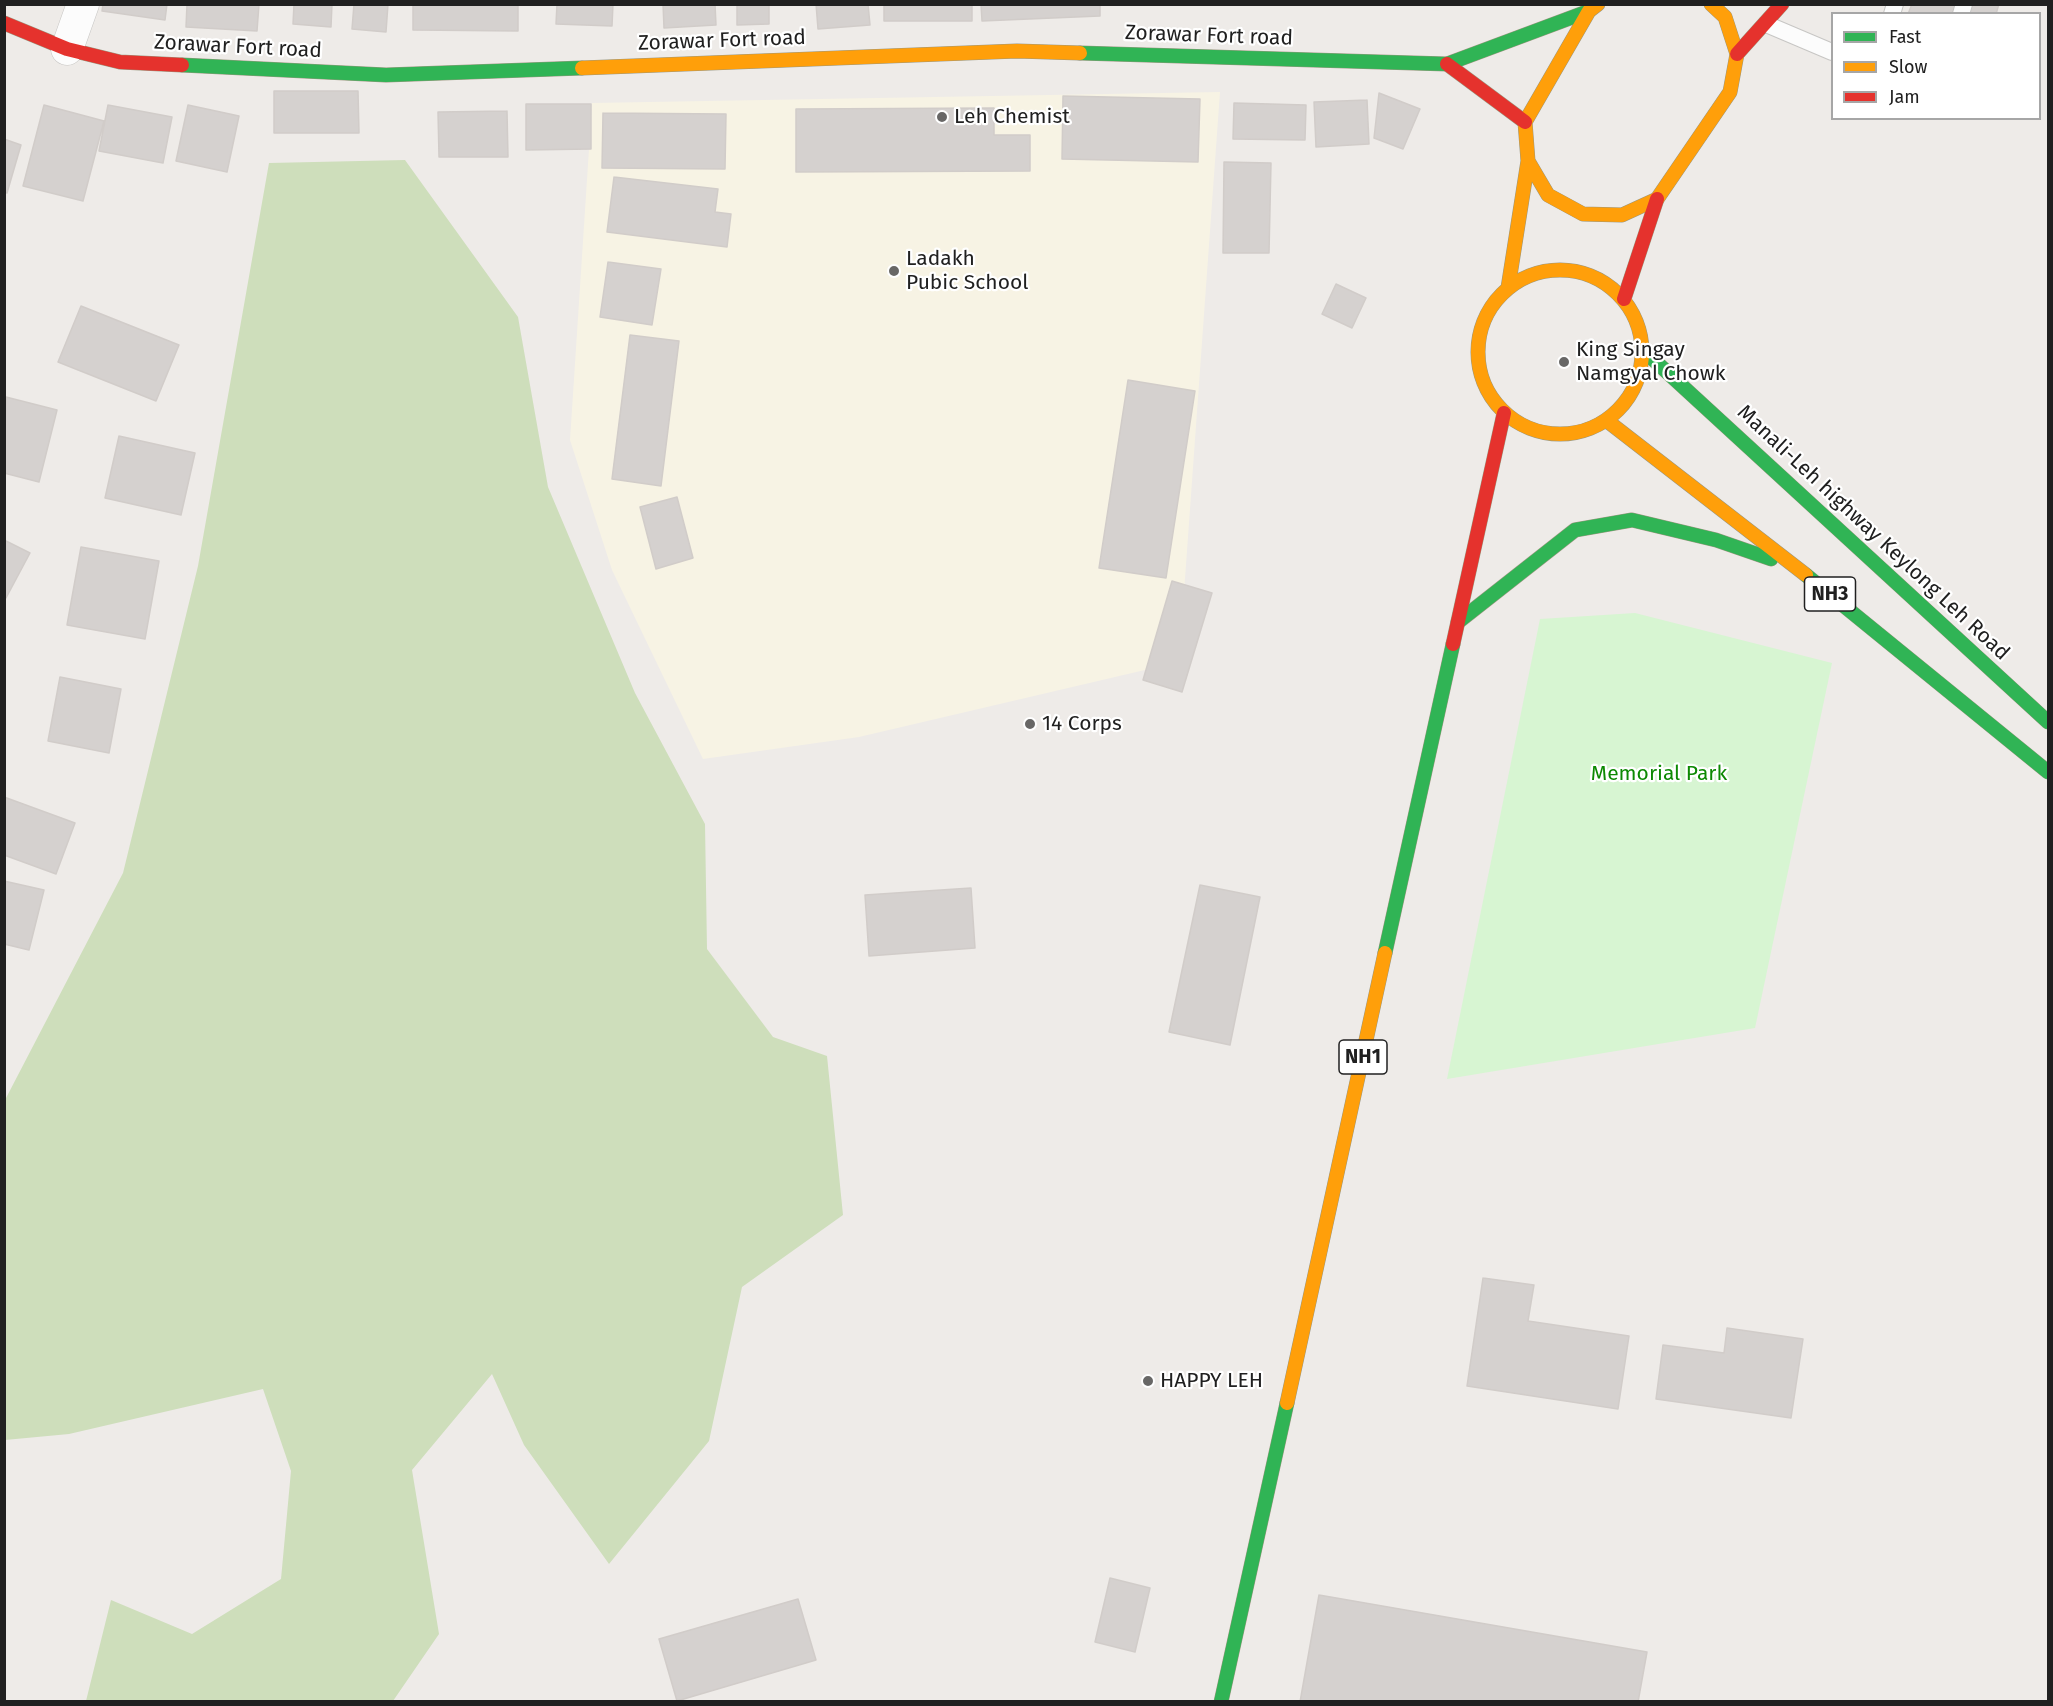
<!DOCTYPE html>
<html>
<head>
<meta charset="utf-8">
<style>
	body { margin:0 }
	#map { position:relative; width:2053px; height:1706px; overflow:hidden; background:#eeebe8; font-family:"Fira Sans",sans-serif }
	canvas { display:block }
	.frame { position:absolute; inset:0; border:6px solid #202020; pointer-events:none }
	.legend { position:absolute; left:1831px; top:12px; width:210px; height:108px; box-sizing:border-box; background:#fff; border:2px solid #a6a6a6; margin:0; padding:8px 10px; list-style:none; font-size:18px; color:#202020 }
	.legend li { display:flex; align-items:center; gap:12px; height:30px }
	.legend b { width:30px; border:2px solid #a6a6a6 }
</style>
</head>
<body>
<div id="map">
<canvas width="2053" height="1706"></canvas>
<div class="frame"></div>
<ul class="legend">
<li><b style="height:8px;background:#30b455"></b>Fast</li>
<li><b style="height:8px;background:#ff9f0a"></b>Slow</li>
<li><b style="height:8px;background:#e5322d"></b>Jam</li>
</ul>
</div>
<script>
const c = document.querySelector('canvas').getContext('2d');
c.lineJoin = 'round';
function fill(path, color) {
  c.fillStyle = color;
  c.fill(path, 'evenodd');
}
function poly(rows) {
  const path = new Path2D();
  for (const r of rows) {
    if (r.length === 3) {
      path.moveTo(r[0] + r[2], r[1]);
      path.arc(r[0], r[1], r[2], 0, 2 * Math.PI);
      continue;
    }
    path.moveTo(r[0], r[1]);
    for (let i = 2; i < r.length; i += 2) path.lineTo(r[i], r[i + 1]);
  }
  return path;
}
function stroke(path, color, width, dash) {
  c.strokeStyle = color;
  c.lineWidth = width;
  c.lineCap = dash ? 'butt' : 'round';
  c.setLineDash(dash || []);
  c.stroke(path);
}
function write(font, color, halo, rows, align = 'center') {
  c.font = font + ' "Fira Sans",sans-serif';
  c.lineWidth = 4.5;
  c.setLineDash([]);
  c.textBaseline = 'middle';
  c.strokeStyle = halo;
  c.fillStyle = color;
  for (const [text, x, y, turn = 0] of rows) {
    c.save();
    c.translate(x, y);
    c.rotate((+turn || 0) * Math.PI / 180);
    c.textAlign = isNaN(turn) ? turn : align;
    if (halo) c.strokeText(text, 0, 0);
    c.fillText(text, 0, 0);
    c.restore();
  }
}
const education = poly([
	[1220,92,1179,662,859,737,703,759,612,570,570,440,592,103]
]);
const forest = poly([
	[405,160,518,317,548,487,635,693,705,824,707,949,773,1037,827,1056,843,1215,742,1287,709,1441,609,1564,524,1445,492,1374,412,1470,439,1634,393,1701,86,1701,111,1600,192,1634,281,1579,291,1471,263,1389,69,1434,5,1440,5,1100,123,873,198,566,269,163]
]);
const park = poly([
	[1635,613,1832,663,1755,1028,1447,1079,1540,619]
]);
const building = poly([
	[103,4,167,4,165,20,102,11,103,4],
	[187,4,259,4,257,31,186,27,187,4],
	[294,4,332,4,331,27,293,24,294,4],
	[354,4,388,4,386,32,352,29,354,4],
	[413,4,518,4,518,31,413,30,413,4],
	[557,4,613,4,612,26,556,24,557,4],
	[663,4,715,4,716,25,664,28,663,4],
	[737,4,769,4,769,24,737,25,737,4],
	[816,4,868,4,870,25,818,29,816,4],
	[884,4,972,4,972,21,884,21,884,4],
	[981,4,1100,4,1100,16,982,21,981,4],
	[1912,4,1999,4,1996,14,1908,14,1912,4],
	[274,91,358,91,359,133,274,133,274,91],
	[1379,93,1420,109,1403,149,1374,138,1379,93],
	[1063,96,1200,99,1198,162,1062,159,1063,96],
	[1367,100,1369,144,1316,147,1314,102,1367,100],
	[1234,103,1306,105,1305,140,1233,139,1234,103],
	[526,104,591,104,591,149,526,150,526,104],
	[44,105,104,121,83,201,23,186,44,105],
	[108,105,172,117,163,163,99,151,108,105],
	[188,105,239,116,227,172,176,161,188,105],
	[994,108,994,135,1030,135,1030,171,796,172,796,109,994,108],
	[507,111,508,157,439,157,438,112,507,111],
	[603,113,726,114,725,169,602,168,603,113],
	[4,139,21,145,7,193,4,192,4,139],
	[1224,162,1271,163,1269,253,1223,253,1224,162],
	[614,177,718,189,715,212,731,214,727,247,607,232,614,177],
	[608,262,661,269,652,325,600,317,608,262],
	[1336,284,1366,298,1352,328,1322,314,1336,284],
	[81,306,179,345,156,401,58,362,81,306],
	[630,335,679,341,661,486,612,479,630,335],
	[1128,380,1195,391,1166,578,1099,568,1128,380],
	[6,397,57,410,39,482,4,473,6,397],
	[119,436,195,453,181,515,105,498,119,436],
	[677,497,693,558,656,569,640,507,677,497],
	[4,540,30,553,6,598,4,597,4,540],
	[81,547,159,561,145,639,67,625,81,547],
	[1172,581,1212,593,1182,692,1143,680,1172,581],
	[60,677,121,689,109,753,48,741,60,677],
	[4,797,75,823,56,874,4,855,4,797],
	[4,881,44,890,29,950,4,944,4,881],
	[1200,885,1260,897,1230,1045,1169,1032,1200,885],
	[971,888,975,948,869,956,865,895,971,888],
	[1483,1278,1534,1285,1528,1321,1629,1336,1618,1409,1467,1386,1483,1278],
	[1727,1328,1803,1339,1791,1418,1656,1399,1663,1345,1724,1353,1727,1328],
	[1110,1578,1150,1588,1135,1652,1095,1642,1110,1578],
	[1319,1595,1647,1652,1638,1702,1300,1702,1319,1595],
	[798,1599,816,1660,677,1701,659,1639,798,1599]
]);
const lane = poly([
	[1892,14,1895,4],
	[1961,14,1964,4],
	[1766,24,1832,52]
]);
const street = poly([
	[67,49,83,4]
]);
const fast = poly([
	[1080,53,1447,64,1589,11],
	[182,65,386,75,582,68],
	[1643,350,2048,722],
	[1806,575,2048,772],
	[1458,622,1575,530,1632,520,1716,540,1771,559],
	[1385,953,1453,644],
	[1221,1702,1287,1403]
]);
const slow = poly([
	[582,68,1017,51,1080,53],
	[1528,161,1548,195,1583,214,1622,215,1657,199,1730,92,1737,54,1725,17,1711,4],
	[1560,352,82],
	[1508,288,1528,161,1525,122,1589,11,1598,4],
	[1606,420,1806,575],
	[1287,1403,1385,953]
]);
const jam = poly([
	[4,23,67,49,120,62,182,65],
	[1737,54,1782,4],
	[1447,64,1525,122],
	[1624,299,1657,199],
	[1453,644,1504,413]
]);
const markers = [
	[942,117,6,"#686766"],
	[894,271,6,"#686766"],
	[1564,362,6,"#686766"],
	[1030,724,6,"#686766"],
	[1148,1381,6,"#686766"]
];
const shields = [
	[1830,594,51],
	[1363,1057,48]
];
const shieldNames = [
	["NH3",1830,594],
	["NH1",1363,1057]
];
const streetNames = [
	["Zorawar Fort road",1209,36,2],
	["Zorawar Fort road",722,41,-2],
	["Zorawar Fort road",238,47,3],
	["Manali-Leh highway Keylong Leh Road",1873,533,43]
];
const poiNames = [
	["Leh Chemist",954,117],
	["Ladakh",906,259],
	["Pubic School",906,283],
	["King Singay",1576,350],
	["Namgyal Chowk",1576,374],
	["14 Corps",1042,724],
	["HAPPY LEH",1160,1381]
];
const parkNames = [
	["Memorial Park",1659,774]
];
fill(education, '#f7f3e4');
fill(forest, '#cedebb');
fill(park, '#d7f5d2');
fill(building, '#d5d1cf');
stroke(building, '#d1ccc9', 1.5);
stroke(lane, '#c7c6c4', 18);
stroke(street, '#c7c6c4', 33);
stroke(fast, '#9a977f', 15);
stroke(slow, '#9a977f', 15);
stroke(jam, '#9a977f', 15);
stroke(lane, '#fcfcfc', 16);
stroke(street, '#fcfcfc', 32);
stroke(fast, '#30b455', 14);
stroke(slow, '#ff9f0a', 14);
stroke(jam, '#e5322d', 14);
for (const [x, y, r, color] of markers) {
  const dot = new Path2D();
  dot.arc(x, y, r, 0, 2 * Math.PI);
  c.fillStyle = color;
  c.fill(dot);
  stroke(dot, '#fff', 2);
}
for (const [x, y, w] of shields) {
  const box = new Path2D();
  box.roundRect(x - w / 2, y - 17, w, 34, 4.5);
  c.fillStyle = '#fff';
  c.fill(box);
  stroke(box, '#202020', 1.5);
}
write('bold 20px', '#202020', null, shieldNames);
write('21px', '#202020', '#fff', streetNames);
write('21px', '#202020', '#fff', poiNames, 'left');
write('21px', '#0d8903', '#fff', parkNames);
</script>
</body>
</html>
